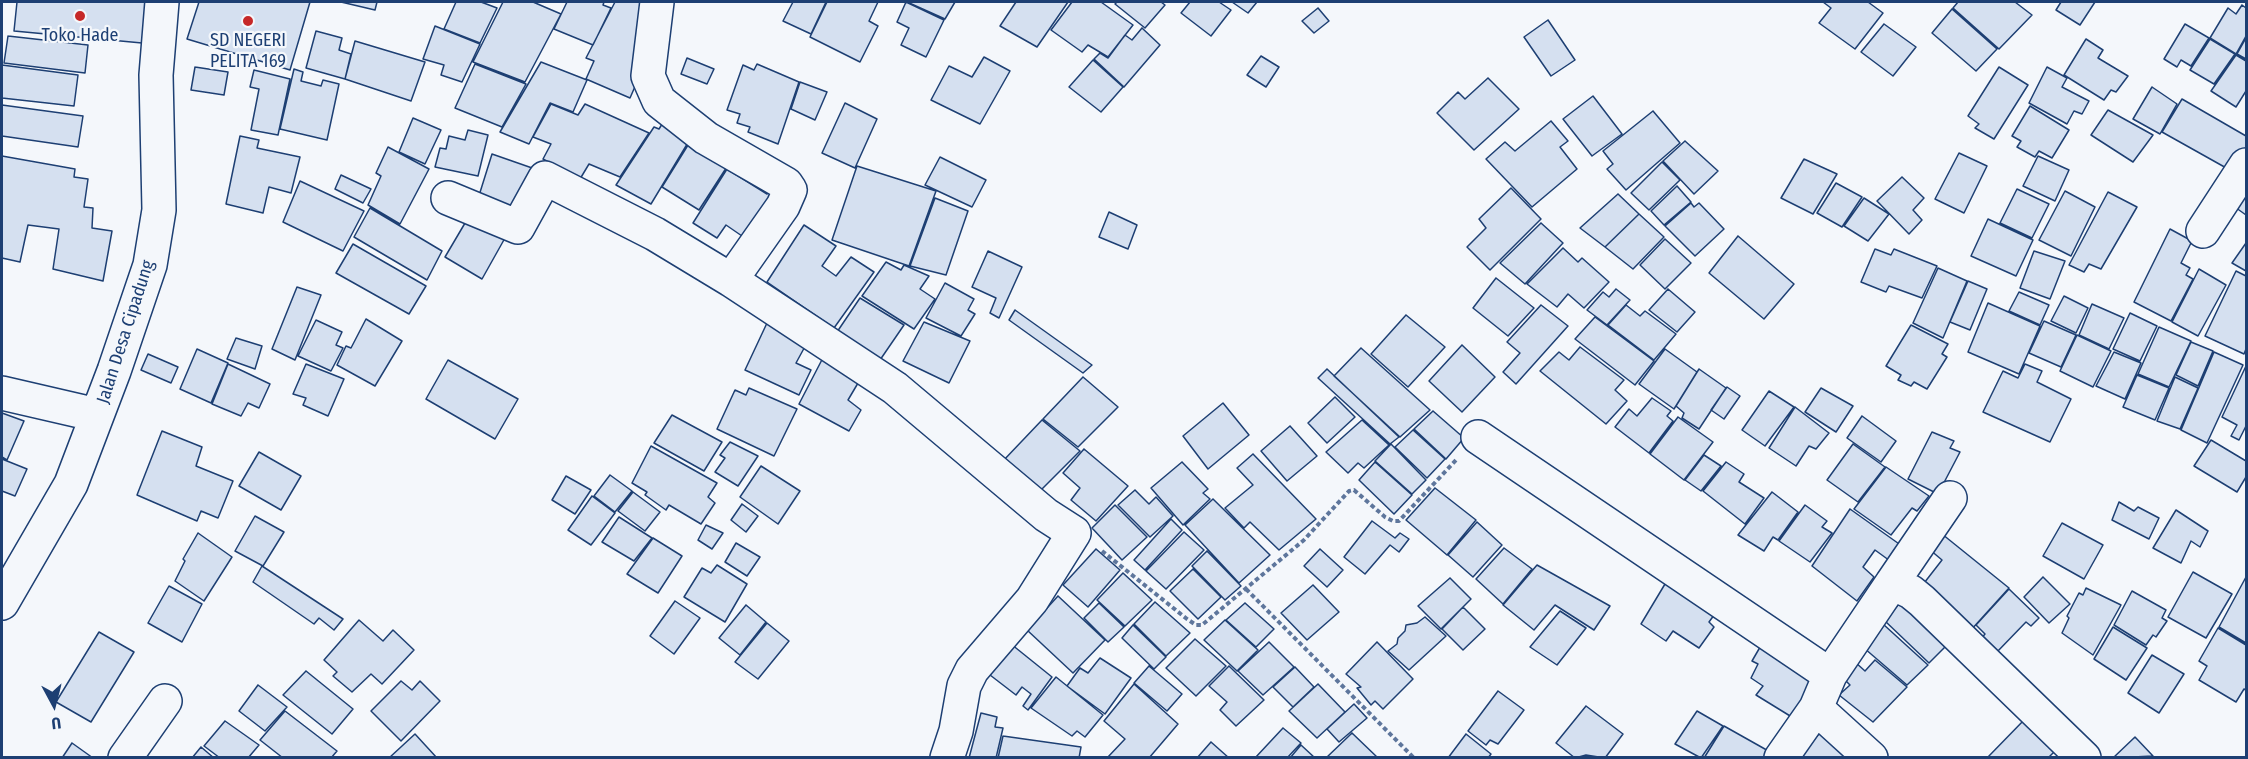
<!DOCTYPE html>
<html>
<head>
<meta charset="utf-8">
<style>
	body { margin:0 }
	#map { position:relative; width:2248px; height:759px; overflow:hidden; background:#f4f7fb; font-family:"Fira Sans Condensed",sans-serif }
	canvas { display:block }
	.frame { position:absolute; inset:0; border:3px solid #1d3f73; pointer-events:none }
	.north { position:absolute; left:24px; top:675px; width:60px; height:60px; -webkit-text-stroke:4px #f4f7fb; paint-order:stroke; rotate:173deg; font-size:16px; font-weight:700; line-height:24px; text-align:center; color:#1d3f73 }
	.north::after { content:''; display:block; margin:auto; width:21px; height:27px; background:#1d3f73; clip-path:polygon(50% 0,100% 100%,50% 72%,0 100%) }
</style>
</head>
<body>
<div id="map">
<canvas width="2248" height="759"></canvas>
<div class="frame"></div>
<div class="north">U</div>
</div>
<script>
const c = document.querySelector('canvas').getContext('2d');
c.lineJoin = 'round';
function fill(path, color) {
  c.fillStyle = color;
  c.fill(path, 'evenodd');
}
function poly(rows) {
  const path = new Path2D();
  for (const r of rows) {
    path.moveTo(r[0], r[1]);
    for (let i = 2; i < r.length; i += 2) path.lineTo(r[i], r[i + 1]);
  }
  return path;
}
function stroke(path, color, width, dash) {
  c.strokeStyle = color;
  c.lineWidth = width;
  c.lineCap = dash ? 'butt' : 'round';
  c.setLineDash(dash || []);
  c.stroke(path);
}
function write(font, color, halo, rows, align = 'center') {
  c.font = font + ' "Fira Sans Condensed",sans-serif';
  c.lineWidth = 4.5;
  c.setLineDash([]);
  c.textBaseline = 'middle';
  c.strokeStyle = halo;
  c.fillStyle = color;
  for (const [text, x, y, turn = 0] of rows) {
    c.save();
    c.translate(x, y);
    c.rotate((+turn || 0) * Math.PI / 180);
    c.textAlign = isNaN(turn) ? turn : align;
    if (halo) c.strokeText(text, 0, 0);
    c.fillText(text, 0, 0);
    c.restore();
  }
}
const building = poly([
	[17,2,146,2,142,43,14,31,17,2],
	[199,2,310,2,290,70,187,39,199,2],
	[341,2,377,2,375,10,341,2],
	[456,2,481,2,497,8,480,43,444,29,456,2],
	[503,2,533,2,561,14,525,82,473,62,503,2],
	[567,2,604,2,603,5,611,8,593,45,554,29,567,2],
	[615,2,641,2,647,59,630,98,586,79,594,61,586,58,615,2],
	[793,2,826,2,811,34,783,21,793,2],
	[827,2,878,2,869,21,878,26,860,62,810,37,827,2],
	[906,2,944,20,926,57,901,45,909,28,897,22,906,2],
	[907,2,955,2,945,19,907,2],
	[1016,2,1068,2,1037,47,1000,26,1016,2],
	[1072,2,1101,2,1133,25,1108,57,1088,45,1082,52,1051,30,1072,2],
	[1117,2,1161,2,1165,5,1145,28,1115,4,1117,2],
	[1190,2,1219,2,1231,10,1211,36,1181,13,1190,2],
	[1232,2,1257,2,1248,13,1232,2],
	[1823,2,1868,2,1883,13,1855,49,1819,23,1831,8,1823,2],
	[1958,2,2015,2,2032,15,1999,49,1953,8,1958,2],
	[2061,2,2095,2,2080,25,2056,10,2061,2],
	[2242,5,2246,8,2246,36,2236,54,2210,38,2228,8,2236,14,2242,5],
	[1318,8,1329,21,1314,33,1302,21,1318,8],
	[1952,9,1997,49,1976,71,1932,33,1952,9],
	[1548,20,1575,60,1551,76,1524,37,1548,20],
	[1884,24,1916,47,1893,76,1861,52,1884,24],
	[2185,24,2209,38,2191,66,2181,60,2177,67,2164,59,2185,24],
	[435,26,480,44,462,82,441,75,444,65,423,59,435,26],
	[1142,28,1160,45,1124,87,1094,59,1100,53,1108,58,1125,35,1132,40,1142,28],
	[316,31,342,38,339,50,351,54,345,79,306,68,316,31],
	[8,36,88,45,85,73,4,63,8,36],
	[2246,38,2246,59,2237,54,2246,38],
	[2086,39,2103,50,2098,58,2128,76,2116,92,2111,90,2104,100,2064,75,2086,39],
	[2210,39,2235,54,2214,84,2190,70,2210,39],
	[355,41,425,62,411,101,345,79,355,41],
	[2236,55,2246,61,2246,91,2236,107,2211,91,2236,55],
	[1261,56,1279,67,1266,87,1247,75,1261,56],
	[984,57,1010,71,980,124,931,100,949,66,972,77,984,57],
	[687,58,714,69,707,84,681,74,687,58],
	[1093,60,1123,87,1101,112,1069,87,1093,60],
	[541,62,587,80,573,112,550,103,529,144,500,132,541,62],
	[475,64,526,84,502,127,455,108,475,64],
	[757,64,799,82,778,144,748,132,750,127,737,123,740,114,727,110,743,65,754,70,757,64],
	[2,65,78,75,74,106,2,98,2,65],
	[195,67,228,72,224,95,191,90,195,67],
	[1999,67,2028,85,1994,139,1975,128,1979,124,1968,116,1999,67],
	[2047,67,2067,78,2062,87,2089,101,2082,114,2074,111,2067,124,2029,103,2047,67],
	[294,69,303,72,301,81,321,86,323,80,339,84,327,140,280,129,294,69],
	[254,70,290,79,278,135,251,130,259,89,250,87,254,70],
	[1488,78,1519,109,1474,150,1437,113,1458,92,1465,99,1488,78],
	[800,82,827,92,815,120,791,109,800,82],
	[2152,87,2177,104,2160,134,2133,119,2152,87],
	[1593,96,1622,134,1592,156,1563,119,1593,96],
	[2182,99,2246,136,2246,159,2237,174,2162,132,2182,99],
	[845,103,877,119,855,168,822,153,845,103],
	[551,104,578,115,585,104,649,133,620,177,589,164,580,179,543,159,551,144,533,137,551,104],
	[2,105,83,116,78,147,2,136,2,105],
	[2030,106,2069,130,2052,158,2039,151,2035,157,2017,147,2021,141,2012,136,2030,106],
	[2108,110,2153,135,2133,162,2091,135,2108,110],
	[1653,111,1680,143,1626,190,1607,169,1613,164,1603,151,1653,111],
	[413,118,441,130,425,164,399,152,413,118],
	[664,121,689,141,651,204,616,185,654,127,659,129,664,121],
	[1551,121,1568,141,1560,147,1577,169,1532,207,1486,159,1505,142,1515,151,1551,121],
	[468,130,488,135,478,176,435,167,440,148,446,149,449,136,465,140,468,130],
	[240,136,259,140,257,148,300,157,291,193,269,187,263,213,226,204,240,136],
	[693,137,732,159,699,210,662,187,693,137],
	[1685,141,1718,171,1694,194,1663,161,1685,141],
	[388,147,429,169,400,224,368,205,381,176,376,173,388,147],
	[1959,153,1987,166,1964,213,1935,199,1959,153],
	[492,154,535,169,518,215,477,202,492,154],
	[2,156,75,169,74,177,88,179,84,207,93,208,92,228,112,231,103,281,53,269,59,229,28,225,20,262,2,258,2,156],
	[2038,156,2069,170,2055,201,2023,186,2038,156],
	[940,157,986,180,972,207,925,185,940,157],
	[1804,159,1837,174,1813,214,1781,198,1804,159],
	[1662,162,1680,180,1649,210,1631,193,1662,162],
	[857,166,936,191,909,266,832,240,857,166],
	[727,169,767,194,772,188,771,213,742,236,726,225,717,238,693,223,727,169],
	[341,175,371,189,363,203,335,189,341,175],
	[1902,177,1924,198,1913,210,1922,220,1909,234,1877,201,1902,177],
	[300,181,364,211,343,251,283,222,300,181],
	[1836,183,1862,197,1842,227,1817,213,1836,183],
	[2246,185,2246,215,2232,205,2246,185],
	[1677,186,1691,202,1664,225,1651,211,1677,186],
	[1511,188,1541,219,1490,270,1467,247,1486,228,1479,219,1511,188],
	[2017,189,2049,204,2032,238,2000,223,2017,189],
	[2065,191,2095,207,2071,256,2039,240,2065,191],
	[2108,192,2137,207,2101,269,2089,264,2084,272,2069,265,2108,192],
	[1618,194,1639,214,1605,247,1580,228,1618,194],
	[935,198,968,211,946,275,910,266,935,198],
	[1864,198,1889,214,1868,241,1844,226,1864,198],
	[1691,203,1694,207,1699,203,1724,229,1695,256,1665,226,1691,203],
	[370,208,442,251,427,280,354,237,370,208],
	[1109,212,1137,225,1128,249,1099,237,1109,212],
	[1639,214,1664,237,1633,269,1605,247,1639,214],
	[468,218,505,238,482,279,445,257,468,218],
	[1988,219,2033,240,2016,276,1971,256,1988,219],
	[1541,223,1563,243,1525,284,1500,263,1541,223],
	[804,225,836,246,822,266,836,276,851,257,874,272,834,328,767,282,804,225],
	[2170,229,2192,241,2181,263,2190,268,2186,275,2193,279,2171,321,2134,302,2170,229],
	[1738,236,1794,284,1764,319,1709,273,1738,236],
	[1665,239,1691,263,1665,289,1640,265,1665,239],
	[2246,243,2246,271,2232,263,2246,243],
	[353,244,426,286,409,314,336,273,353,244],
	[1563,248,1578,262,1582,258,1609,282,1584,308,1568,294,1557,307,1527,284,1563,248],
	[1875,249,1891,255,1894,249,1937,266,1922,298,1889,286,1886,292,1861,282,1875,249],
	[988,251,1022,267,999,318,990,313,996,298,972,287,988,251],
	[2034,251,2065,261,2050,299,2020,288,2034,251],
	[886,262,901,270,904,265,929,276,920,289,935,299,914,329,862,296,886,262],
	[1938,268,1967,281,1943,338,1913,323,1938,268],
	[2199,269,2226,285,2198,336,2172,322,2199,269],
	[2236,271,2246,276,2246,349,2244,354,2205,336,2236,271],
	[1496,278,1534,308,1508,336,1473,308,1496,278],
	[1968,281,1987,289,1970,330,1950,322,1968,281],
	[945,283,974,299,968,310,975,314,961,336,926,318,945,283],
	[297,287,321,295,295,360,272,349,297,287],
	[1616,289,1630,300,1607,325,1587,310,1603,292,1609,297,1616,289],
	[1668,289,1695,312,1677,332,1649,310,1668,289],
	[2019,292,2049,305,2040,325,2009,311,2019,292],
	[2064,296,2088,308,2076,333,2051,321,2064,296],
	[860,298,904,325,880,360,837,332,860,298],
	[1988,303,2040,326,2019,374,1968,352,1988,303],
	[2092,304,2124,318,2109,349,2079,335,2092,304],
	[1541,305,1568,326,1516,384,1503,372,1520,353,1507,342,1541,305],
	[1626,305,1640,316,1645,311,1676,334,1654,360,1608,325,1626,305],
	[1015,310,1092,365,1083,373,1009,320,1015,310],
	[2130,313,2157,326,2140,361,2113,349,2130,313],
	[1406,315,1445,347,1408,387,1371,354,1406,315],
	[1595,317,1654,361,1635,385,1575,339,1595,317],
	[366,319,402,341,375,386,337,365,346,346,351,348,366,319],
	[316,320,342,332,336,345,343,348,331,371,298,356,316,320],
	[2044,321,2076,335,2061,367,2029,353,2044,321],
	[924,322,970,341,949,383,903,361,924,322],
	[767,323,808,341,796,363,811,370,799,395,745,370,767,323],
	[1911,325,1948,344,1942,354,1947,357,1927,389,1914,382,1911,386,1898,380,1901,375,1886,366,1911,325],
	[2159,327,2191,341,2169,387,2138,374,2159,327],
	[2077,335,2111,351,2093,387,2060,371,2077,335],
	[236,338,262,346,255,369,227,359,236,338],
	[2191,342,2213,351,2198,386,2176,375,2191,342],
	[1462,345,1495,377,1462,412,1429,381,1462,345],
	[1580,347,1624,380,1615,390,1627,401,1606,424,1540,371,1559,352,1569,360,1580,347],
	[1361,348,1430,410,1400,437,1334,376,1361,348],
	[197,349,228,363,211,403,180,389,197,349],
	[1665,349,1697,372,1674,409,1639,384,1665,349],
	[827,350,861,378,848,400,861,410,849,431,799,404,827,350],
	[2114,352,2141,363,2125,399,2096,386,2114,352],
	[2214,352,2243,365,2207,443,2181,430,2214,352],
	[148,354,178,367,171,383,141,370,148,354],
	[448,360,518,399,495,439,426,399,448,360],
	[228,364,270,384,259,408,248,403,241,416,212,404,228,364],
	[306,364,344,379,328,416,303,405,306,398,293,394,306,364],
	[2025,364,2042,371,2037,382,2071,399,2050,442,1983,412,2003,371,2018,378,2025,364],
	[2246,366,2246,426,2239,440,2231,436,2237,425,2222,417,2246,366],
	[1327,369,1399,437,1390,444,1318,378,1327,369],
	[1699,369,1726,388,1699,429,1682,418,1684,413,1676,406,1699,369],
	[2137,375,2169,388,2155,420,2123,407,2137,375],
	[1083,377,1118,407,1078,447,1043,419,1083,377],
	[2175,377,2198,388,2180,429,2157,421,2175,377],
	[1727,387,1740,396,1724,419,1711,410,1727,387],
	[749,388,797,409,774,456,717,429,735,390,746,395,749,388],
	[1821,388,1853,406,1836,432,1805,412,1821,388],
	[1769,391,1794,407,1765,446,1742,430,1769,391],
	[1335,397,1355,417,1327,443,1308,423,1335,397],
	[1652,398,1671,411,1667,416,1673,421,1649,453,1615,427,1629,409,1637,416,1652,398],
	[1223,403,1249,435,1208,469,1183,436,1223,403],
	[1795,407,1829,433,1816,449,1809,446,1796,466,1769,448,1795,407],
	[1433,411,1464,438,1446,459,1414,429,1433,411],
	[2,413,24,421,7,460,2,457,2,413],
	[672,415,722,442,704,471,654,443,672,415],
	[1862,416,1896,441,1881,462,1847,438,1862,416],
	[1678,417,1713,442,1684,480,1650,454,1678,417],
	[1042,420,1080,451,1040,491,1002,462,1042,420],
	[1362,420,1389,445,1364,468,1358,463,1348,473,1326,452,1362,420],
	[1290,426,1317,456,1287,481,1261,451,1290,426],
	[1413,430,1445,459,1427,478,1395,447,1413,430],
	[162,431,202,447,196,466,233,481,218,518,201,511,197,521,137,495,162,431],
	[1932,432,1954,441,1950,448,1960,452,1938,494,1908,479,1932,432],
	[2211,440,2246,461,2246,477,2237,492,2194,466,2211,440],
	[730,442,758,456,738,486,715,472,725,458,720,455,730,442],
	[1391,444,1426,480,1412,494,1375,461,1391,444],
	[1853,444,1885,467,1858,502,1827,480,1853,444],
	[651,446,717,483,708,497,715,503,701,524,669,505,666,510,645,495,647,492,632,483,651,446],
	[1084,449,1128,486,1096,521,1071,500,1080,488,1063,473,1084,449],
	[259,452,301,476,281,510,239,486,259,452],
	[1253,454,1316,519,1279,550,1250,522,1244,528,1225,508,1253,485,1237,468,1253,454],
	[1704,455,1721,466,1701,491,1685,480,1704,455],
	[2,459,27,469,15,496,2,491,2,459],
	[1182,462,1208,489,1203,493,1210,499,1183,525,1151,488,1182,462],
	[1375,462,1412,495,1394,514,1359,480,1375,462],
	[1726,462,1744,474,1739,482,1764,498,1745,524,1703,491,1726,462],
	[761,466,800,491,778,524,740,497,761,466],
	[1886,467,1929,496,1917,511,1912,508,1891,535,1854,509,1886,467],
	[610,475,632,491,615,512,594,496,610,475],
	[566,476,591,490,575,514,552,500,566,476],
	[1435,488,1476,520,1447,555,1406,520,1435,488],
	[1135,490,1149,504,1156,497,1173,516,1150,537,1118,505,1135,490],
	[633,492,660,512,645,531,618,511,633,492],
	[1772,492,1798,512,1778,540,1773,537,1764,551,1738,535,1772,492],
	[592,496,615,513,591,545,568,530,592,496],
	[1213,499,1270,555,1239,583,1185,525,1213,499],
	[2119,502,2134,511,2138,507,2159,518,2149,539,2112,520,2119,502],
	[742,504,758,516,746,532,731,520,742,504],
	[1115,505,1147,537,1122,560,1092,528,1115,505],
	[1805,505,1827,521,1822,527,1832,533,1810,562,1779,541,1805,505],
	[1850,509,1909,551,1897,566,1875,550,1863,567,1874,577,1857,601,1812,566,1850,509],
	[2176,510,2208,531,2200,547,2191,541,2181,563,2153,548,2176,510],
	[255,516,284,532,263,566,235,551,255,516],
	[619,517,652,538,634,561,602,542,619,517],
	[1171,519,1182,530,1145,570,1134,560,1171,519],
	[1372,521,1395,538,1400,533,1409,539,1399,552,1390,545,1365,574,1344,557,1372,521],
	[1477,522,1502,545,1473,577,1448,555,1477,522],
	[2062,523,2103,545,2084,579,2043,556,2062,523],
	[706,525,723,533,712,549,698,540,706,525],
	[1184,532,1204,550,1166,589,1146,571,1184,532],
	[198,533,232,557,204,601,175,581,185,561,183,559,198,533],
	[1942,534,2009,588,1971,630,1921,587,1942,560,1929,549,1942,534],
	[653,538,682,556,658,593,627,574,653,538],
	[736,543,760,557,747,576,725,562,736,543],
	[1504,548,1532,569,1503,604,1476,579,1504,548],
	[1096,549,1120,570,1088,607,1063,585,1096,549],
	[1320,549,1343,570,1327,587,1304,566,1320,549],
	[1207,551,1241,586,1225,600,1192,566,1207,551],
	[717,565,747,584,725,622,684,597,702,568,711,573,717,565],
	[1537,565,1610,606,1594,630,1555,605,1534,630,1503,605,1537,565],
	[262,566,343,619,334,630,319,618,314,624,253,582,262,566],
	[1193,569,1221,597,1198,619,1170,591,1193,569],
	[2193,572,2232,594,2206,638,2168,617,2193,572],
	[1123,573,1152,600,1125,626,1097,600,1123,573],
	[2043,577,2070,604,2049,623,2024,597,2043,577],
	[2246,577,2246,643,2219,627,2246,577],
	[1450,578,1471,599,1441,629,1418,606,1450,578],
	[1668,579,1717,611,1709,622,1714,627,1699,648,1673,631,1666,641,1641,624,1668,579],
	[1313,585,1339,612,1307,640,1281,613,1313,585],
	[169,586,202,604,182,642,148,623,169,586],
	[2086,588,2121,605,2093,655,2062,633,2069,618,2067,616,2079,593,2083,595,2086,588],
	[2009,589,2039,618,2031,626,2026,622,1996,653,1980,640,1985,634,1976,625,2009,589],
	[2132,591,2166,610,2162,618,2167,621,2156,637,2153,635,2146,645,2114,625,2132,591],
	[1058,596,1105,640,1073,673,1027,630,1058,596],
	[1902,600,1949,643,1929,663,1885,621,1902,600],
	[675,601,700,618,674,654,650,636,675,601],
	[1155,602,1190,633,1166,656,1134,624,1155,602],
	[1099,603,1124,627,1108,642,1084,618,1099,603],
	[1245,603,1274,629,1256,647,1226,620,1245,603],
	[746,605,766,622,740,655,719,638,746,605],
	[1463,607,1485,629,1463,650,1442,629,1463,607],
	[1560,611,1586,628,1557,665,1530,647,1560,611],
	[1425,617,1446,636,1409,670,1388,651,1397,644,1398,638,1405,631,1406,625,1417,623,1425,617],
	[359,620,383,641,393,630,414,650,382,684,371,674,352,692,333,676,337,672,324,660,359,620],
	[1225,620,1258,650,1237,671,1204,640,1225,620],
	[767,623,789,641,758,679,735,662,767,623],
	[1883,624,1928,665,1907,685,1864,648,1883,624],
	[1133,625,1166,657,1154,669,1122,638,1133,625],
	[2113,627,2147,648,2126,680,2094,659,2113,627],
	[2218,628,2246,645,2246,690,2244,689,2236,702,2199,680,2207,666,2199,661,2218,628],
	[99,632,134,652,91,722,56,702,99,632],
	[1195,639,1226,666,1196,696,1166,668,1195,639],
	[1269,642,1294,667,1263,695,1238,671,1269,642],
	[1377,642,1413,679,1383,709,1375,701,1371,705,1357,688,1361,687,1346,674,1377,642],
	[1763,642,1821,678,1795,719,1756,695,1763,686,1751,678,1758,664,1752,661,1763,642],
	[1011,644,1052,677,1028,710,1023,706,1031,694,1022,687,1016,695,990,675,1011,644],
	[2152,655,2184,674,2159,713,2128,693,2152,655],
	[1100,658,1131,678,1105,714,1067,686,1080,668,1088,673,1100,658],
	[1875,660,1907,687,1873,722,1839,695,1850,685,1843,678,1855,662,1865,671,1875,660],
	[1149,666,1182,694,1167,711,1134,683,1149,666],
	[1229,666,1264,700,1236,726,1220,710,1227,702,1209,686,1229,666],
	[1295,667,1314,687,1293,707,1273,687,1295,667],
	[306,671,353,709,332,734,283,695,306,671],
	[1056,677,1103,715,1085,737,1077,731,1072,736,1031,708,1056,677],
	[401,681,412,690,420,681,440,701,401,741,371,711,401,681],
	[1134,684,1178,724,1149,758,1107,758,1125,739,1104,721,1134,684],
	[1318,684,1345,712,1317,738,1289,711,1318,684],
	[258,685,287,707,265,731,239,711,258,685],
	[1498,691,1524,710,1498,744,1490,740,1486,745,1468,731,1498,691],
	[1354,704,1367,718,1339,742,1327,729,1354,704],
	[1586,706,1623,734,1605,758,1586,755,1575,758,1556,743,1586,706],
	[285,711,337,751,331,758,283,758,260,740,285,711],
	[1697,711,1723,726,1701,758,1675,744,1697,711],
	[981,713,997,717,995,727,1003,728,996,758,969,758,981,713],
	[2025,719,2056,750,2048,758,1987,758,2025,719],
	[225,721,259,745,248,758,220,758,204,746,225,721],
	[1724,726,1772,753,1769,758,1704,758,1724,726],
	[1283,728,1301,743,1287,758,1255,758,1283,728],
	[1824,728,1856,758,1798,758,1824,728],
	[1352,733,1378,758,1326,758,1352,733],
	[415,734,437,758,389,758,415,734],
	[1466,734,1491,754,1488,758,1448,758,1466,734],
	[1003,736,1081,747,1079,758,998,758,1003,736],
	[2135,737,2153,756,2113,758,2135,737],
	[1211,742,1229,758,1197,758,1211,742],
	[72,743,93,758,62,758,72,743],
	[1301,745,1315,758,1290,758,1301,745],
	[201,747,214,758,192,758,201,747]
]);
const path = poly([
	[1102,551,1187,619,1196,625,1202,625,1304,540,1349,491,1354,490,1385,517,1393,521,1399,521,1456,460],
	[1246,589,1414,758]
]);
const minor = poly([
	[657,2,648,76,659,101,706,138,786,184,790,190,783,206,731,280],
	[448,198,518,227,545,178,655,234,731,280,895,388,1046,515,1074,533,1032,600,972,670,964,686,956,731,947,758],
	[2203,231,2246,165],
	[2,393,97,415],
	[1478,437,1830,675],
	[1892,583,1950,498],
	[2,603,71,484,114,371,150,265,159,210,156,75,162,2],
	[125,758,165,701],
	[1781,758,1816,708],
	[1871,758,1816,708,1830,675,1892,583,1911,592,1922,601,2084,758]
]);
const markers = [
	[80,16,6,"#c62828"],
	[248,21,6,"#c62828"]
];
const poiNames = [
	["Toko Hade",80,36],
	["SD NEGERI",248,41],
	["PELITA 169",248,62]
];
const streetNames = [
	["Jalan Desa Cipadung",126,332,-72]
];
fill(building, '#d5e0f0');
stroke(building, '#1d3f73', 1.5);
stroke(minor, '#1d3f73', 36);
stroke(path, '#5e769c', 4, [4.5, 3]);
stroke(minor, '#f4f7fb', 33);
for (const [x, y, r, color] of markers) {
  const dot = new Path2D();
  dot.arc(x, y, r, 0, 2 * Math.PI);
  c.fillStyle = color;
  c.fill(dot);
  stroke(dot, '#f4f7fb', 2);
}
write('18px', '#1d3f73', '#f4f7fb', poiNames);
write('18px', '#1d3f73', '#f4f7fb', streetNames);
</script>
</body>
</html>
